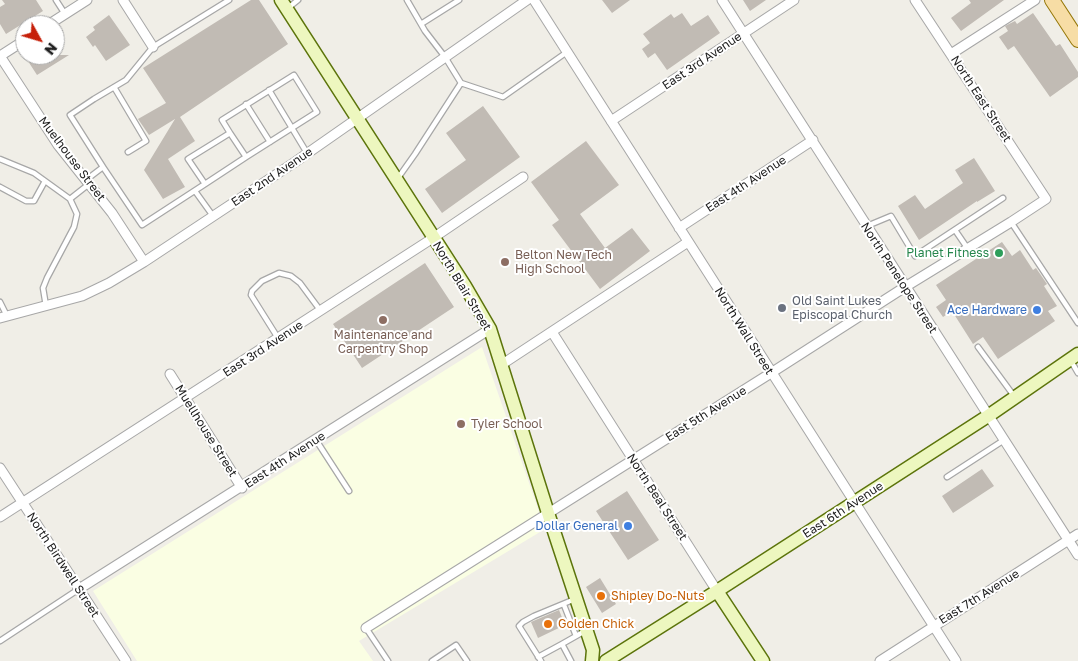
<!DOCTYPE html>
<html>
<head>
<meta charset="utf-8">
<style>
	body { margin:0 }
	#map { position:relative; width:1078px; height:661px; overflow:hidden; background:#f0eee7; font-family:"Golos Text",sans-serif }
	canvas { display:block }
	.north { position:absolute; left:15px; top:15px; width:50px; height:50px; box-sizing:border-box; background:#fff; border:1px solid #a6a6a6; border-radius:50%; rotate:129deg; font-size:14px; font-weight:700; line-height:20px; text-align:center; color:#202020 }
	.north::after { content:''; display:block; margin:auto; width:18px; height:22px; background:#c6200a; clip-path:polygon(50% 0,100% 100%,50% 72%,0 100%) }
</style>
</head>
<body>
<div id="map">
<canvas width="1078" height="661"></canvas>
<div class="north">N</div>
</div>
<script>
const c = document.querySelector('canvas').getContext('2d');
c.lineJoin = 'round';
function fill(path, color) {
  c.fillStyle = color;
  c.fill(path, 'evenodd');
}
function poly(rows) {
  const path = new Path2D();
  for (const r of rows) {
    path.moveTo(r[0], r[1]);
    for (let i = 2; i < r.length; i += 2) path.lineTo(r[i], r[i + 1]);
  }
  return path;
}
function stroke(path, color, width, dash) {
  c.strokeStyle = color;
  c.lineWidth = width;
  c.lineCap = dash ? 'butt' : 'round';
  c.setLineDash(dash || []);
  c.stroke(path);
}
function write(font, color, halo, rows, align = 'center') {
  c.font = font + ' "Golos Text",sans-serif';
  c.lineWidth = 4;
  c.setLineDash([]);
  c.textBaseline = 'middle';
  c.strokeStyle = halo;
  c.fillStyle = color;
  for (const [text, x, y, turn = 0] of rows) {
    c.save();
    c.translate(x, y);
    c.rotate((+turn || 0) * Math.PI / 180);
    c.textAlign = isNaN(turn) ? turn : align;
    if (halo) c.strokeText(text, 0, 0);
    c.fillText(text, 0, 0);
    c.restore();
  }
}
const education = poly([
	[482,347,545,529,359,641,373,661,137,661,93,591]
]);
const building = poly([
	[2,0,36,0,43,11,6,34,0,24,0,7,5,4],
	[251,0,259,0,288,44,180,117,195,141,168,159,185,187,163,199,144,170,175,119,149,135,138,119,166,103,143,68],
	[602,0,630,0,612,13],
	[743,0,766,0,750,11],
	[969,0,1004,0,961,31,951,18,971,3],
	[682,13,691,26,708,15,720,33,667,70,655,53,648,58,642,49,650,43,643,34,671,14,674,18],
	[1033,13,1056,46,1060,44,1078,72,1078,77,1050,97,1014,46,1008,50,999,37,1008,31,1005,26,1015,21,1017,24],
	[109,15,130,45,106,61,95,45,93,47,86,37,95,30,93,27],
	[24,55,69,55,37,75],
	[483,106,520,157,442,213,425,189,466,160,446,133],
	[586,141,619,185,580,214,605,248,632,228,650,251,600,289,552,225,559,220,531,182],
	[974,158,995,191,977,202,977,201,919,240,898,206,915,195,925,209,963,183,955,170],
	[1002,242,1012,256,1020,250,1033,270,1036,268,1047,284,1044,286,1057,306,1048,311,1055,321,998,359,983,337,973,344,952,311,943,317,936,307,946,300,936,285],
	[425,263,454,307,362,368,333,324],
	[982,469,994,486,953,513,942,496],
	[627,491,659,540,628,560,596,511],
	[600,578,616,604,602,613,586,587],
	[559,610,565,625,538,638,531,622]
]);
const lane = poly([
	[56,0,65,14],
	[288,8,298,0],
	[421,24,459,0],
	[461,83,503,97,567,52],
	[114,87,146,141,128,152],
	[269,90,307,153],
	[246,104,270,142],
	[0,159,34,173,70,199],
	[103,167,142,225,205,184,188,159,230,133,222,120,294,75,317,112,246,157,230,133],
	[398,178,415,154,461,83,445,57,425,31,407,0],
	[86,180,103,167,70,115,94,99,126,80,153,47,229,0],
	[205,184,246,157],
	[0,187,26,201,34,201,45,181],
	[195,191,213,216],
	[1011,222,1078,323],
	[867,226,891,216,915,256,1003,198],
	[955,230,968,249],
	[0,302,7,316],
	[46,306,43,288,47,278,74,227,77,214,70,199,89,184],
	[278,338,251,295,252,291,262,281,279,273,291,276,300,283,320,310],
	[978,347,1014,396],
	[1071,361,1078,373],
	[316,440,349,491],
	[947,477,1004,440],
	[564,605,576,636],
	[366,628,388,661],
	[0,641,79,589],
	[562,644,585,631],
	[538,657,562,644,571,661],
	[432,661,456,645,467,661],
	[541,661,519,626,523,622,534,616,575,599]
]);
const street = poly([
	[123,0,153,47],
	[534,0,956,661],
	[722,0,1078,555],
	[48,25,87,0],
	[951,54,1035,0],
	[0,56,58,145,112,213,144,262],
	[0,56,25,40],
	[611,121,794,0],
	[679,228,813,140],
	[0,318,82,296,109,283,144,262,295,162,527,0],
	[552,332,717,591],
	[501,365,688,242],
	[170,374,242,488],
	[0,468,126,661],
	[0,517,433,238,523,177],
	[79,589,490,329],
	[366,628,771,373,905,287,1011,222,1046,199,915,0],
	[880,661,1078,534]
]);
const secondary = poly([
	[281,0,465,286,490,329,548,513,593,650,592,661],
	[717,591,763,661],
	[606,661,717,591,988,416,1078,354]
]);
const primary = poly([
	[1052,0,1078,40]
]);
const markers = [
	[999,253,5,"#2e9e5b"],
	[505,262,5,"#8d6e63"],
	[782,308,5,"#6b7280"],
	[1037,310,5,"#3f7fe0"],
	[383,320,5,"#8d6e63"],
	[461,424,5,"#8d6e63"],
	[628,526,5,"#3f7fe0"],
	[601,596,5,"#e8710a"],
	[548,624,5,"#e8710a"]
];
const streetNames = [
	["East 3rd Avenue",702,61,-34],
	["North East Street",981,99,57],
	["Muelhouse Street",72,159,53],
	["East 2nd Avenue",272,177,-34],
	["East 4th Avenue",746,184,-33],
	["North Penelope Street",899,278,57],
	["North Blair Street",462,286,59],
	["North Wall Street",744,331,58],
	["East 3rd Avenue",263,349,-33],
	["East 5th Avenue",706,414,-32],
	["Muellhouse Street",206,431,58],
	["East 4th Avenue",285,460,-33],
	["North Beal Street",657,497,57],
	["East 6th Avenue",843,510,-33],
	["North Birdwell Street",63,565,57],
	["East 7th Avenue",979,597,-32]
];
const leisureNames = [
	["Planet Fitness",989,253]
];
const educationNames = [
	["Belton New Tech",515,255],
	["High School",515,269],
	["Maintenance and",383,335,"center"],
	["Carpentry Shop",383,349,"center"],
	["Tyler School",471,424]
];
const worshipNames = [
	["Old Saint Lukes",792,301],
	["Episcopal Church",792,315]
];
const shopNames = [
	["Ace Hardware",1027,310],
	["Dollar General",618,526]
];
const foodNames = [
	["Shipley Do-Nuts",611,596],
	["Golden Chick",558,624]
];
fill(education, '#fafee3');
fill(building, '#c1bbb4');
stroke(lane, '#a7a7a7', 7);
stroke(street, '#a7a7a7', 11);
stroke(secondary, '#5c740b', 15);
stroke(primary, '#957708', 16);
stroke(lane, '#fff', 4.5);
stroke(street, '#fff', 9);
stroke(secondary, '#edf7bf', 12);
stroke(primary, '#f7dda5', 14);
for (const [x, y, r, color] of markers) {
  const dot = new Path2D();
  dot.arc(x, y, r, 0, 2 * Math.PI);
  c.fillStyle = color;
  c.fill(dot);
  stroke(dot, '#fff', 2);
}
write('12px', '#202020', '#fff', streetNames);
write('12px', '#27864d', '#fff', leisureNames, 'right');
write('12px', '#785e54', '#fff', educationNames, 'left');
write('12px', '#5b616d', '#fff', worshipNames, 'left');
write('12px', '#366cbe', '#fff', shopNames, 'right');
write('12px', '#c56008', '#fff', foodNames, 'left');
</script>
</body>
</html>
